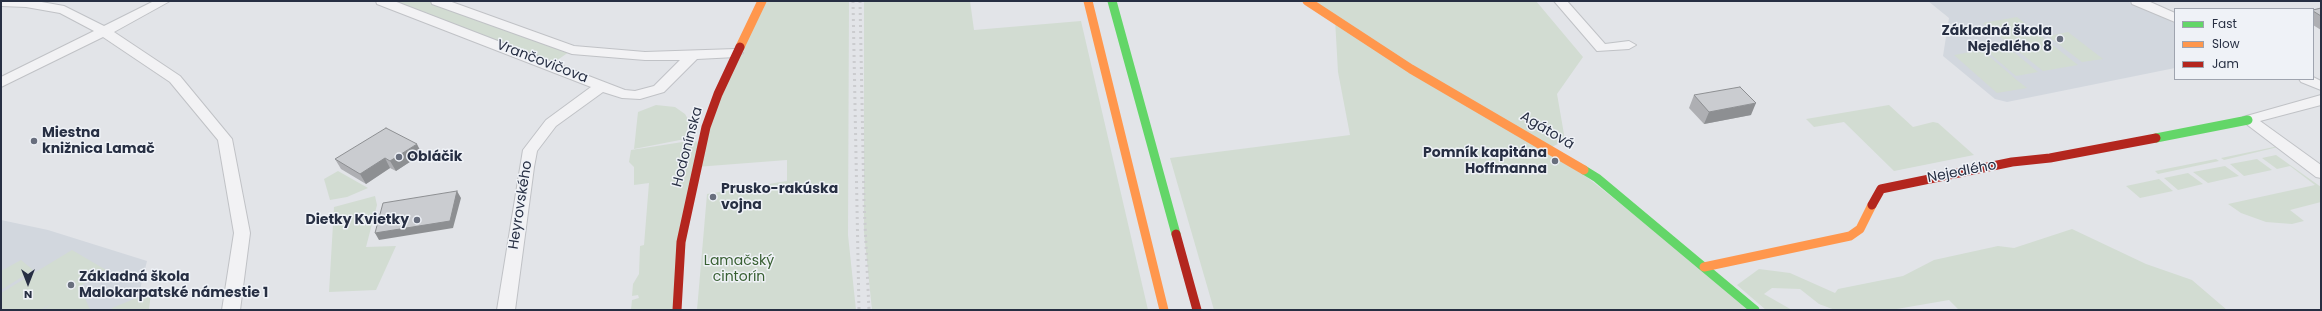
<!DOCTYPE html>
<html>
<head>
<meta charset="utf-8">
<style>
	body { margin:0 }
	#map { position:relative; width:2322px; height:311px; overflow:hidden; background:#e2e4e8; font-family:Poppins,sans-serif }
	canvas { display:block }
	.frame { position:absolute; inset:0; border:2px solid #272f43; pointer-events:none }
	.legend { position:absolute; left:2174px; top:8px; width:140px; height:72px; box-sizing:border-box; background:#eff2f7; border:1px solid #9fa4af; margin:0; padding:5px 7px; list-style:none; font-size:12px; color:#272f43 }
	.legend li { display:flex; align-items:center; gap:8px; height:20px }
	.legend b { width:20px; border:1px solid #9fa4af }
	.north { position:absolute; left:8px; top:263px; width:40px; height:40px; -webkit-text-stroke:3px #eff2f7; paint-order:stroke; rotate:180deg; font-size:11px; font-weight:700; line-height:16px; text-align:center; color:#272f43 }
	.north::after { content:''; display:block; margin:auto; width:14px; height:18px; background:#272f43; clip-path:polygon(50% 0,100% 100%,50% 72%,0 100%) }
</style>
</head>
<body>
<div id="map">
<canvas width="2322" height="311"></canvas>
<div class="frame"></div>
<ul class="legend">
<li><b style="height:5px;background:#63d668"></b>Fast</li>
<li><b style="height:5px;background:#ff974d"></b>Slow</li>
<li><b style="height:5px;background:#b3261e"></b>Jam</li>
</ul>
<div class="north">N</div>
</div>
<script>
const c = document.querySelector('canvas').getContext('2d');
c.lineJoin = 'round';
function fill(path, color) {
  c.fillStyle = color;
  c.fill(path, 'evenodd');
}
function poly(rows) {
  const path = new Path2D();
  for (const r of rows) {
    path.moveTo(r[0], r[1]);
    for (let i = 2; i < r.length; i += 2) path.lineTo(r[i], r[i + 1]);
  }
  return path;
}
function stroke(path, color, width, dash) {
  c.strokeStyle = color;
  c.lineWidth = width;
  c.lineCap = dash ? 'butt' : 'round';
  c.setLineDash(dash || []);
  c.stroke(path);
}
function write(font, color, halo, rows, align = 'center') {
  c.font = font + ' Poppins,sans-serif';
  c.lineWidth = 3;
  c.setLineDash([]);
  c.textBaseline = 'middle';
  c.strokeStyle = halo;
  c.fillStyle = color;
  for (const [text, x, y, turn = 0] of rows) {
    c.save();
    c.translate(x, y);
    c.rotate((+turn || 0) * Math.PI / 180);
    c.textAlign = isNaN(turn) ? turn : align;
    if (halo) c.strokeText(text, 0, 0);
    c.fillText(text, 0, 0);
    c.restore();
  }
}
const built = poly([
	[1928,1,2127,1,2175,23,2175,68,2007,102,1995,99,1943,56,1949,18],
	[1,220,48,230,147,261,135,310,1,310]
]);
const green = poly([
	[382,1,437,1,572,50,550,65],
	[762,1,849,1,848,235,856,310,697,310,707,194,787,181,787,160,696,167,677,310,631,310,632,300,639,298,638,295,632,296,633,284,639,274,640,246,644,245,649,183,634,185,634,167,629,162,631,150,689,141,702,142],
	[864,1,970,1,974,30,1081,21,1148,310,872,310,864,232],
	[1307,1,1536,1,1583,57,1557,94,1565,140,1550,148,1755,310,1214,310,1170,158,1350,135,1338,72,1335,19],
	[2017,17,2078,65,2043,71,1983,23],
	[2068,32,2103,59,2082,62,2048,36],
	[2004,44,2038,72,2016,76,1982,47],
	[1982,50,2018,81,2027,88,1997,93,1954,55],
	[656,105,675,107,685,114,689,121,685,139,634,149,638,112],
	[1889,105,1913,127,1933,122,1938,123,1974,155,1894,171,1844,122,1814,127,1806,119],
	[2274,147,2278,147,2224,160,2221,158],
	[2276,155,2321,187,2321,202,2290,210,2304,221,2292,224,2266,222,2241,213,2228,204,2315,185,2290,166,2277,169,2262,158],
	[2216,159,2219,161,2158,174,2155,171],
	[2257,159,2272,170,2244,176,2230,164],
	[2225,166,2239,176,2208,183,2193,172],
	[338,171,368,188,347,197,330,200,324,179],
	[2188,173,2203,184,2178,190,2164,178],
	[2159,179,2173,191,2140,198,2126,186],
	[375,196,377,205,366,247,396,246,376,290,329,292,334,207],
	[2072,229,2146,264,2192,280,2227,310,1959,310,1949,300,1891,310,1835,310,1819,304,1800,289,1772,288,1764,294,1792,310,1766,310,1737,285,1759,269,1790,273,1835,293,1838,289,1903,276,1934,260,1998,246,2014,248],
	[72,250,106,270,80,286,90,310,43,310,52,303,41,310,1,310,1,293],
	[21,260,33,270,1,290,1,271],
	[151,292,149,310,112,310,112,308]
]);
const street = poly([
	[1,1,36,1,64,6,104,26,154,1,170,1,114,32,180,76,232,139,250,233,240,310,222,310,234,233,218,140,170,82,103,37,1,87,1,77,94,31,60,13,26,7,1,6,1,1],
	[376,1,394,1,625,90,635,91,654,86,680,60,645,60,572,54,432,4,431,1,449,1,574,46,645,52,736,49,743,53,736,57,697,59,664,92,640,99,622,98,603,92,556,126,537,151,534,167,515,310,497,310,523,150,546,120,591,87,377,4,376,1],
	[1554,1,1567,1,1605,44,1629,41,1636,45,1629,49,1597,51,1554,1],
	[2131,1,2148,1,2175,13,2175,22,2132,4,2131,1],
	[2313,77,2321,81,2321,90,2301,82,2299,79,2313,79,2313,77],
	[2321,95,2321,105,2260,121,2321,165,2321,178,2316,177,2241,120,2243,117,2321,95]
]);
const fast = poly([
	[1112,1,1176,234],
	[2156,138,2248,120],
	[1584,170,1597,178,1755,310]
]);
const slow = poly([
	[1088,1,1164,310],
	[1307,1,1411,69,1584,170],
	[740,47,762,1],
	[1704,267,1850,236,1860,229,1872,205]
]);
const jam = poly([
	[1872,205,1881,189,2012,162,2050,158,2156,138],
	[1176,234,1197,310],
	[677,310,681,242,706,127,718,94,740,47]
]);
const rail = poly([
	[853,1,859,310],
	[860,1,864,203,869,310]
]);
const wall = poly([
	[2321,8,2321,30,2313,25,2313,10],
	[1694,95,1751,115,1704,124,1689,108],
	[422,154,396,171,390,168,366,184,341,169,335,159]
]);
const shadedWall = poly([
	[1756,103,1751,115,1704,124,1709,112],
	[417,144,422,154,396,171,390,161],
	[385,158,390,168,366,184,360,174],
	[457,191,461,198,453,228,379,240,375,233]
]);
const building = poly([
	[2321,8,2321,16,2313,11,2313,10,2321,8],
	[1740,87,1756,103,1709,112,1694,95,1740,87],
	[386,128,417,144,390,161,385,158,360,174,335,159,386,128],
	[457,191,450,221,375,233,383,203,457,191]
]);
const markers = [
	[2060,39,4,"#686e7d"],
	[34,141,4,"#686e7d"],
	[399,157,4,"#686e7d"],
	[1555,161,4,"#686e7d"],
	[713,197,4,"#686e7d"],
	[417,220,4,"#686e7d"],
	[71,285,4,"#686e7d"]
];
const poiNames = [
	["Základná škola",2052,31,"right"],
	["Nejedlého 8",2052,47,"right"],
	["Miestna",42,133],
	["knižnica Lamač",42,149],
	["Pomník kapitána",1547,153,"right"],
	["Hoffmanna",1547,169,"right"],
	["Obláčik",407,157],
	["Prusko-rakúska",721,189],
	["vojna",721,205],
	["Dietky Kvietky",409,220,"right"],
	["Základná škola",79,277],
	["Malokarpatské námestie 1",79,293]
];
const streetNames = [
	["Vrančovičova",542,62,21],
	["Agátová",1547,131,31],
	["Hodonínska",688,147,-75],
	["Nejedlého",1962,172,-11],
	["Heyrovského",521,205,-81]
];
const parkNames = [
	["Lamačský",739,261],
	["cintorín",739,277]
];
fill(built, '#d2d7de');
fill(green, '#d2dcd2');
stroke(street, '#c0c2c6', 2);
fill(street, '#f2f2f4');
stroke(fast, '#63d668', 9);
stroke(slow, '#ff974d', 9);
stroke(jam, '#b3261e', 9);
stroke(rail, '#cbcccf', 3, [2, 4]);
fill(wall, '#aeafb3');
fill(shadedWall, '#8d8f92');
fill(building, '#caccd0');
stroke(building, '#8d8f92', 1);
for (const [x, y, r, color] of markers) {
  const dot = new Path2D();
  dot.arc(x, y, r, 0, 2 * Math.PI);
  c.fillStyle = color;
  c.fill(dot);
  stroke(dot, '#eff2f7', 1.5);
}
write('bold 14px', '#272f43', '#eff2f7', poiNames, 'left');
write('14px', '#272f43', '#eff2f7', streetNames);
write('14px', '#396033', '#eff2f7', parkNames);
</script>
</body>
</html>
